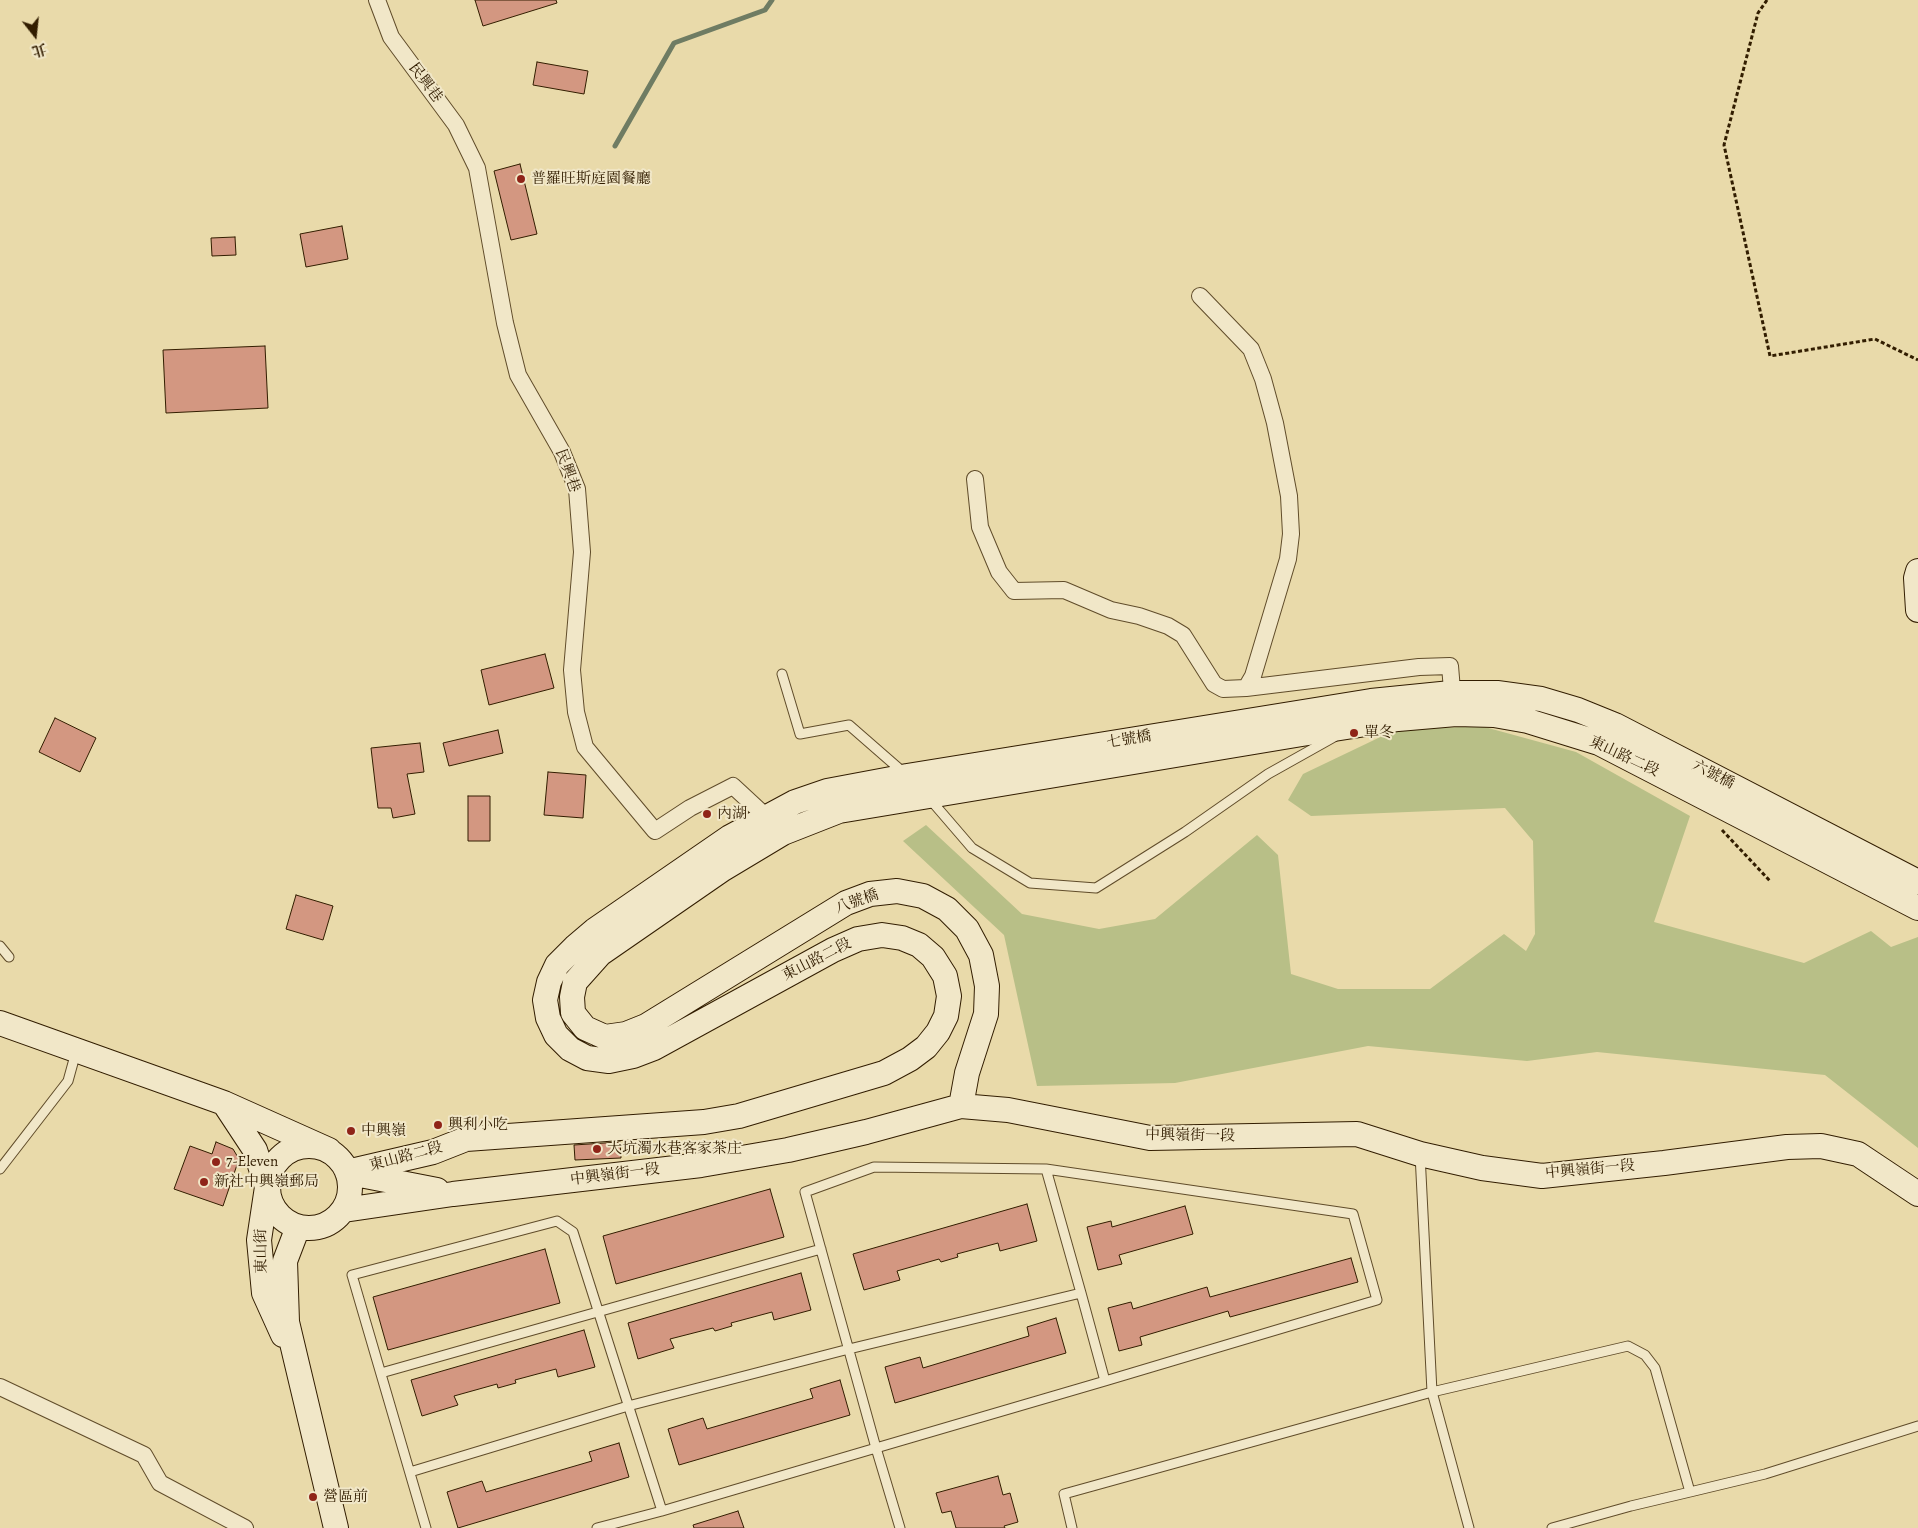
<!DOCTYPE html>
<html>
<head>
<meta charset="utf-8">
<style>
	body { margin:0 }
	#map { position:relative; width:1918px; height:1528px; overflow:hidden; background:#e9daaa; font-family:Alegreya,"Noto Serif TC",serif }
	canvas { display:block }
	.north { position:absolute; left:10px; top:10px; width:50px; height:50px; -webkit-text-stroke:4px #f1e7c8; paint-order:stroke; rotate:164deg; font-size:14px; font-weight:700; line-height:20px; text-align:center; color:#321d00 }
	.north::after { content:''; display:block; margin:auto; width:18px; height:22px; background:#321d00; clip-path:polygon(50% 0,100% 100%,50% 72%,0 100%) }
</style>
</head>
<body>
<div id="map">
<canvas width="1918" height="1528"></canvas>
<div class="north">北</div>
</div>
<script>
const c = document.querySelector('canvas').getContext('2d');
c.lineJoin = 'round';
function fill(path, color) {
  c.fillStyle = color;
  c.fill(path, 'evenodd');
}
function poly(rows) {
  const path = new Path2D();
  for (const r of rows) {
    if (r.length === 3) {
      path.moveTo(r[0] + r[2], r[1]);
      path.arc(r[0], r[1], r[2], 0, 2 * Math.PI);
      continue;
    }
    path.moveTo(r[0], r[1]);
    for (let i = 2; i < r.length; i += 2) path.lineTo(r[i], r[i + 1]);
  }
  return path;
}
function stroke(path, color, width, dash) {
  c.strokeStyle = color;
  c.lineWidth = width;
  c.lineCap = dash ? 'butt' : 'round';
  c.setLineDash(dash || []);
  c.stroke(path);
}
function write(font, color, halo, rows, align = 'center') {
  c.font = font + ' Alegreya,"Noto Serif TC",serif';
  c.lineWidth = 4;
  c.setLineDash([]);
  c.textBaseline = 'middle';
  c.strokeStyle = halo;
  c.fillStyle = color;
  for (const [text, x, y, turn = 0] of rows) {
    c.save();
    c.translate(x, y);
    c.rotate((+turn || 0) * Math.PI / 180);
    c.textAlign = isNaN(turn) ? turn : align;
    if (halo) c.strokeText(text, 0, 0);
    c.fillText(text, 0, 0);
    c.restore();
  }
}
const green = poly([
	[1481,726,1576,752,1690,816,1654,922,1804,963,1871,931,1891,947,1918,937,1918,1148,1825,1075,1597,1052,1527,1061,1368,1046,1175,1083,1037,1086,1004,935,903,841,926,825,1022,914,1099,929,1155,919,1257,835,1278,855,1291,974,1338,989,1430,989,1504,934,1526,951,1535,934,1533,841,1505,808,1311,816,1288,800,1303,774,1395,730]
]);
const stream = poly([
	[615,146,674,43,765,10,772,0]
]);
const building = poly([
	[475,0,556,0,557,3,483,26,475,0],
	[537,62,588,71,584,94,533,85,537,62],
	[520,164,537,234,511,240,494,171,520,164],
	[342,226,348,259,306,267,300,234,342,226],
	[235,237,236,255,212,256,211,238,235,237],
	[265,346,268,408,166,413,163,350,265,346],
	[545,654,554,688,489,705,481,670,545,654],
	[55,718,96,738,80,772,39,752,55,718],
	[498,730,503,753,449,766,443,743,498,730],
	[420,743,424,772,407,774,415,814,393,818,391,808,378,808,371,748,420,743],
	[548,772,586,775,583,818,544,815,548,772],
	[468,796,490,796,490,841,468,841,468,796],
	[296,895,333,906,323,940,286,929,296,895],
	[216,1142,233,1149,239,1159,223,1206,174,1189,190,1146,212,1154,216,1142],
	[620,1142,621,1158,575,1160,574,1145,620,1142],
	[770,1189,784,1237,616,1284,603,1236,770,1189],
	[1027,1204,1037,1241,1000,1251,998,1243,957,1254,958,1257,941,1262,939,1259,897,1271,900,1280,864,1290,853,1254,1027,1204],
	[1185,1206,1193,1234,1119,1255,1122,1264,1098,1270,1087,1227,1111,1221,1112,1227,1185,1206],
	[545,1249,560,1303,388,1350,373,1297,545,1249],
	[1351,1258,1358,1282,1230,1317,1228,1311,1140,1337,1142,1345,1119,1351,1108,1308,1131,1302,1133,1309,1207,1287,1210,1297,1351,1258],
	[801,1273,811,1310,774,1320,772,1312,731,1323,732,1326,715,1331,713,1328,670,1339,674,1348,638,1359,628,1323,801,1273],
	[1056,1318,1066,1353,895,1403,885,1367,920,1357,923,1368,1029,1336,1027,1327,1056,1318],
	[584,1330,595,1367,558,1377,556,1369,515,1380,516,1383,498,1388,497,1384,454,1396,458,1405,422,1416,411,1380,584,1330],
	[840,1380,850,1415,679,1465,668,1429,703,1418,707,1429,813,1398,810,1389,840,1380],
	[619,1443,629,1477,458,1528,447,1492,482,1481,486,1492,592,1461,589,1452,619,1443],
	[998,1476,1003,1495,1010,1493,1018,1522,1004,1526,1005,1528,956,1528,951,1511,942,1513,936,1493,998,1476],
	[738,1511,744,1528,694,1528,693,1525,738,1511]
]);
const path = poly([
	[1767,0,1758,13,1724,145,1770,356,1875,339,1918,360],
	[1722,830,1770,881]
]);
const lane = poly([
	[782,674,800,734,849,725,904,773],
	[929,798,972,848,1030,883,1096,888,1185,832,1268,774,1334,737],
	[0,946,9,957],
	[1420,1154,1432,1392,1469,1528],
	[0,1169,68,1081,76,1052],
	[1081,1293,1105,1381],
	[381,1373,821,1249],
	[410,1472,628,1406,849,1349,1081,1293,1046,1169],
	[426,1528,352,1275,557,1221,573,1232,662,1511],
	[597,1528,662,1511,876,1448,1105,1381,1377,1300,1353,1214,1046,1169,874,1167,805,1192,876,1448,900,1528],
	[1072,1528,1064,1494,1432,1392,1628,1346,1645,1355,1655,1368,1690,1492,1765,1474,1918,1426],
	[1552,1528,1631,1506,1690,1492]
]);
const street = poly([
	[377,0,391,37,456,125,477,168,505,323,518,375,562,452,577,489,582,552,572,670,576,712,585,747,655,831,690,808,733,786,774,824],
	[1200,296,1251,349,1263,379,1275,423,1289,496,1291,534,1288,559,1253,676,1246,688,1419,667,1450,666,1453,702],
	[975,479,980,527,999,572,1014,591,1064,590,1111,610,1139,616,1168,626,1183,635,1214,684,1223,689,1246,688],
	[0,1387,144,1455,160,1483,245,1528]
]);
const secondary = poly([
	[1918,571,1916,578,1918,610],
	[0,1023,224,1103,329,1150],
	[224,1103,255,1150,267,1187,259,1240,264,1293,283,1335],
	[961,1106,967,1073,986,1014,987,986,981,955,967,929,947,909,923,896,897,891,870,894,846,903,646,1026,626,1034,605,1037,585,1028,573,1013,572,997,575,982,600,954,723,869,783,833,839,811,1302,734,1398,719,1456,714,1494,715,1528,721,1599,743,1918,908],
	[309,1187,41],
	[347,1172,433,1152,466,1139,704,1122,739,1116,884,1073,910,1059,926,1047,938,1032,946,1016,949,996,945,976,933,957,919,945,902,938,882,935,858,939,833,950,654,1048,633,1056,609,1061,587,1058,570,1049,556,1035,548,1018,545,1000,549,982,557,965,575,947,595,930,730,837,795,802,827,791,907,776,1371,701,1451,693,1497,693,1541,699,1578,710,1615,725,1918,882],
	[355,1174,437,1190],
	[344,1210,453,1194,701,1165,788,1150,866,1132,961,1106,1008,1110,1150,1138,1357,1134,1420,1154,1482,1168,1542,1176,1664,1163,1787,1147,1821,1146,1858,1154,1918,1194],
	[298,1227,285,1261,287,1322,336,1528]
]);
const markers = [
	[521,179,5,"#8f2418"],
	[1354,733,5,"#8f2418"],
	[707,814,5,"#8f2418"],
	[438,1125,5,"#8f2418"],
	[351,1131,5,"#8f2418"],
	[597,1149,5,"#8f2418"],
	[216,1162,5,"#8f2418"],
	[204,1182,5,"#8f2418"],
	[313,1497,5,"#8f2418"]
];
const streetNames = [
	["民興巷",425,83,53],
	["民興巷",567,471,70],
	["七號橋",1129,740,-9],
	["東山路二段",1624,757,25],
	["六號橋",1713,775,27],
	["八號橋",857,902,-19],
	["東山路二段",817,960,-27],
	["中興嶺街一段",1190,1136,1],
	["東山路二段",406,1157,-15],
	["中興嶺街一段",1590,1170,-5],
	["中興嶺街一段",615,1175,-7],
	["東山街",262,1251,-91]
];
const poiNames = [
	["普羅旺斯庭園餐廳",531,179],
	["單冬",1364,733],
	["內湖",717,814],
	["興利小吃",448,1125],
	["中興嶺",361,1131],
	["大坑濁水巷客家茶庄",607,1149],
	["7-Eleven",226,1162],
	["新社中興嶺郵局",214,1182],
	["營區前",323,1497]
];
fill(green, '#b8bf87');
stroke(stream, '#6f7c63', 5);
fill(building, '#d39781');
stroke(building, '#321d00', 1);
stroke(lane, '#604c2a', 11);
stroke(street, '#604c2a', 18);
stroke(secondary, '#321d00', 26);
stroke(path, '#321d00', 3, [4, 2.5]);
stroke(lane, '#f1e7c8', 9);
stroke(street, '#f1e7c8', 16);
stroke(secondary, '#f1e7c8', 24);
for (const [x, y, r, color] of markers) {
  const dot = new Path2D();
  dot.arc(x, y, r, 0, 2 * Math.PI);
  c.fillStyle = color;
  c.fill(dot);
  stroke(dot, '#f1e7c8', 2);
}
write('15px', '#321d00', '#f1e7c8', streetNames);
write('15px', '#321d00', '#f1e7c8', poiNames, 'left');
</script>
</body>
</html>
